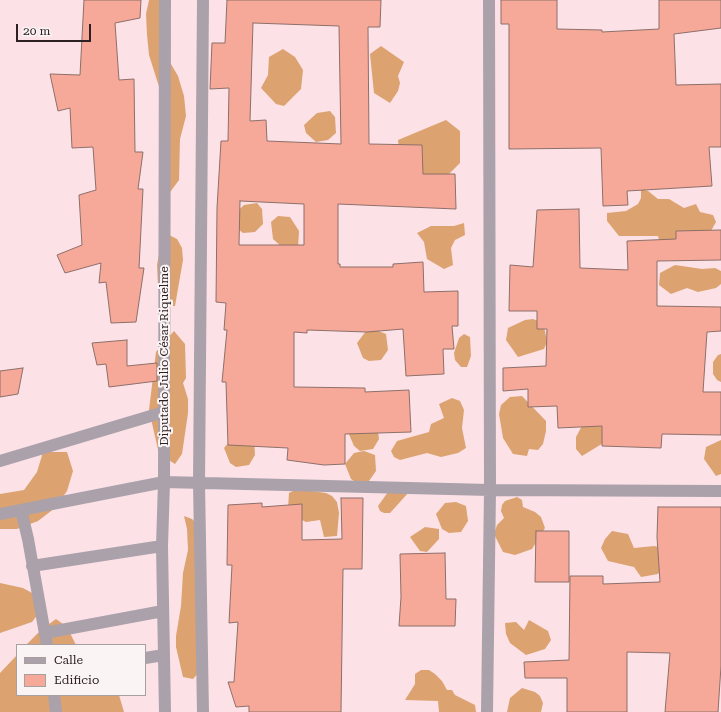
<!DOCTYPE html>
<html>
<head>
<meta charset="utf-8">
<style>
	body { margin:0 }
	#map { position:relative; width:721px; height:712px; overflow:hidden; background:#fce1e7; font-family:"Roboto Serif",serif }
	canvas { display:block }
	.legend { position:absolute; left:16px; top:644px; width:130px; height:52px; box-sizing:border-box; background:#fbf4f5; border:1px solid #a89fa1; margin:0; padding:5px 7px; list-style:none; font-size:12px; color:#2c2023 }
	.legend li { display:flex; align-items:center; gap:8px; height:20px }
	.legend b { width:20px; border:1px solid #a89fa1 }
	.scale { position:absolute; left:16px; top:24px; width:75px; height:18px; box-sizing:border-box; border:2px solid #2c2023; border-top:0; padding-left:5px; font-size:12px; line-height:14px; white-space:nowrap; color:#2c2023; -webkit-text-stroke:3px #fbf4f5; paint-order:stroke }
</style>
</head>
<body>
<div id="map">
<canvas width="721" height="712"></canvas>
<ul class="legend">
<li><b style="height:5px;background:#aba1aa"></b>Calle</li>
<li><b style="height:11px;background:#f7a999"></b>Edificio</li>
</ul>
<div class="scale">20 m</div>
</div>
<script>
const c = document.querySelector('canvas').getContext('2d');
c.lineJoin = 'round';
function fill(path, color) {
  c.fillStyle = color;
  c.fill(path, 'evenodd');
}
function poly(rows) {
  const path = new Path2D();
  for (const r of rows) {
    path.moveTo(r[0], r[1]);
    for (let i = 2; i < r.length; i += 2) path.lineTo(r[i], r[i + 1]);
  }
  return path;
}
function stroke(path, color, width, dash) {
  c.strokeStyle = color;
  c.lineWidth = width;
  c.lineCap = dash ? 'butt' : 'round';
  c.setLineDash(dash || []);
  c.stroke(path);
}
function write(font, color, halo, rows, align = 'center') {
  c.font = font + ' "Roboto Serif",serif';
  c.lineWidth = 4;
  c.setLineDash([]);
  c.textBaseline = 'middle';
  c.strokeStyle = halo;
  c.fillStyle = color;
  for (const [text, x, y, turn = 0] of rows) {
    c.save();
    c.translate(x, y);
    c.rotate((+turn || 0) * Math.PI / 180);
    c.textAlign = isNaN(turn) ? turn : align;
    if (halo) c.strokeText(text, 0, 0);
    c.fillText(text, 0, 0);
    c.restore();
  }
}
const forest = poly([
	[149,0,170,0,168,59,178,76,184,96,186,116,180,139,179,180,165,199,162,96,149,55,147,35,146,14],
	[381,46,404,62,398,76,400,83,398,91,390,103,374,93,370,54],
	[283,49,295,57,303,70,301,89,284,106,276,104,261,88,268,75,269,57],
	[330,111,335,117,336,133,328,140,316,142,306,133,304,125,317,113],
	[446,120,460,131,460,163,438,185,401,168,398,140],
	[641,189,648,191,658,199,669,199,684,208,696,204,700,212,713,215,716,222,708,236,663,255,658,236,619,236,607,221,607,213,626,211,638,204,641,198],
	[257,203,262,209,263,224,255,232,243,233,233,225,231,217,244,205],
	[278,216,290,217,299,231,298,248,283,248,273,239,271,222],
	[464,223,465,235,455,240,451,248,453,265,444,269,427,259,424,242,417,233,431,226,454,226],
	[167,234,177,239,182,248,183,260,175,306,165,306,160,297,158,287,157,265,161,244],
	[675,265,702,269,715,268,721,271,721,284,716,288,698,292,687,288,671,294,659,285,660,273],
	[533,319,541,322,545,331,547,342,544,349,518,357,506,340,508,328,525,320],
	[376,330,386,334,388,350,381,360,369,361,363,358,357,343,366,331],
	[174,331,185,344,186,378,183,383,188,399,188,413,182,454,175,464,159,454,149,410,156,352],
	[464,334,470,337,471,356,467,367,461,367,455,360,454,353,459,338],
	[721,354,721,382,717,380,713,374,713,362,718,355],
	[522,396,546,421,546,431,543,444,538,450,529,449,527,456,513,454,503,438,499,414,501,405,510,397],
	[452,398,460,401,464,410,462,428,466,448,458,453,441,457,427,453,400,460,394,457,391,451,397,441,429,432,431,424,444,418,439,404],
	[584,422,609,422,605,442,582,456,576,449,576,437],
	[377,423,379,439,373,449,360,451,354,446,348,432],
	[233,437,254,439,255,455,249,465,236,467,230,463,224,448],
	[721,440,721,474,716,476,704,459,706,447],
	[364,451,375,455,376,471,369,481,357,483,351,479,345,464,354,453],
	[43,452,67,452,73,471,67,491,55,508,38,521,17,529,0,529,0,494,24,490,37,472],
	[297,489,326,493,332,496,337,502,339,513,337,536,324,537,320,520,306,522,298,518,288,508,289,493],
	[388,492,409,492,390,513,384,513,380,511,378,506],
	[517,497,522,500,523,507,535,512,541,517,545,528,532,549,515,555,503,552,494,534,497,525,504,518,501,511,502,505,505,501],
	[456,502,466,506,468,521,461,532,449,533,442,529,436,514,445,503],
	[184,516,192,519,200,527,200,671,193,679,183,677,176,647,176,636,181,606,183,573,188,550,187,529],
	[425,527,439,529,439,539,427,552,420,551,410,537],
	[612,531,628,534,634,548,654,546,660,547,662,568,658,574,641,577,634,567,608,561,601,548,605,539],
	[0,583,23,588,32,593,38,614,32,622,0,633],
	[56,619,67,627,76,645,26,645,41,630],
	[529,620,548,631,551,640,545,649,526,655,510,643,506,634,505,623,516,622,524,630],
	[17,655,17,695,119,695,124,712,0,712,0,673],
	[421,670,429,670,435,674,442,681,447,690,452,690,455,695,475,705,476,712,439,712,438,701,405,700,415,684,415,674],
	[522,688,535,692,540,696,543,703,541,712,507,712,510,698]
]);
const building = poly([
	[84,0,141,0,140,18,115,23,119,80,134,79,135,152,143,152,138,189,143,189,139,268,144,268,136,322,111,323,106,282,99,283,101,263,65,273,57,255,82,245,79,195,96,190,93,147,72,148,70,108,58,111,50,74,80,75,84,0],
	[227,0,381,0,380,27,368,27,369,144,422,145,423,174,455,174,456,209,338,204,338,264,340,264,340,267,393,267,393,264,423,262,424,292,458,291,458,326,452,326,454,349,443,349,444,374,406,376,403,329,367,332,307,330,307,333,294,332,294,387,365,388,365,392,409,390,411,432,345,434,345,464,324,465,287,460,288,448,228,445,226,382,222,382,227,330,224,330,226,303,216,302,217,208,221,141,228,141,229,88,210,89,212,43,225,43,227,0],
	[253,23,339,26,341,144,267,141,266,120,250,121,253,23],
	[240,201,304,204,304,245,239,245,240,201],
	[501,0,557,0,557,29,602,30,602,32,659,29,659,0,721,0,721,28,674,34,676,85,721,84,721,147,709,147,712,186,627,191,628,205,603,206,601,148,509,149,509,24,501,24,501,0],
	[579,209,580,268,628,270,627,241,676,239,676,231,721,230,721,260,657,261,657,306,721,307,721,331,707,332,703,392,721,392,721,435,662,434,661,448,602,446,602,426,558,428,557,406,528,407,528,389,503,391,503,368,546,366,547,329,537,329,537,311,509,311,510,265,533,267,537,210,579,209],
	[127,340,127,366,157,363,157,381,109,387,106,364,97,365,92,343,127,340],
	[23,368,18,394,0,397,0,371,23,368],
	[341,498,363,498,362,569,343,569,341,712,249,712,249,706,236,707,228,682,234,682,238,622,229,623,232,565,227,565,228,505,262,503,262,507,302,504,302,540,342,539,341,498],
	[658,507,721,507,721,666,718,712,665,712,670,653,627,652,627,712,567,712,567,678,525,678,524,662,569,660,570,576,603,576,603,584,660,582,657,537,658,507],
	[536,531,569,531,569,582,535,582,536,531],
	[445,553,446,599,456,599,455,626,399,626,401,597,400,554,445,553]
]);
const minor = poly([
	[203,0,199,483,203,712],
	[0,461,164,412],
	[0,514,21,510],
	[32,566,162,546],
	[45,633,163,611],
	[47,645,28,539,21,510,164,482,490,490,721,491],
	[145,658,164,655],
	[54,695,56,712],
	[165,712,162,546,164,482,165,0],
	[487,712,490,490,489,0]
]);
const streetNames = [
	["Diputado Julio César Riquelme",164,356,-90]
];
fill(forest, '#dca370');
fill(building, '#f7a999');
stroke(building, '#8d6f69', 1);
stroke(minor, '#aba1aa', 12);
write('12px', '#2c2023', '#fbf4f5', streetNames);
</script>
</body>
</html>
